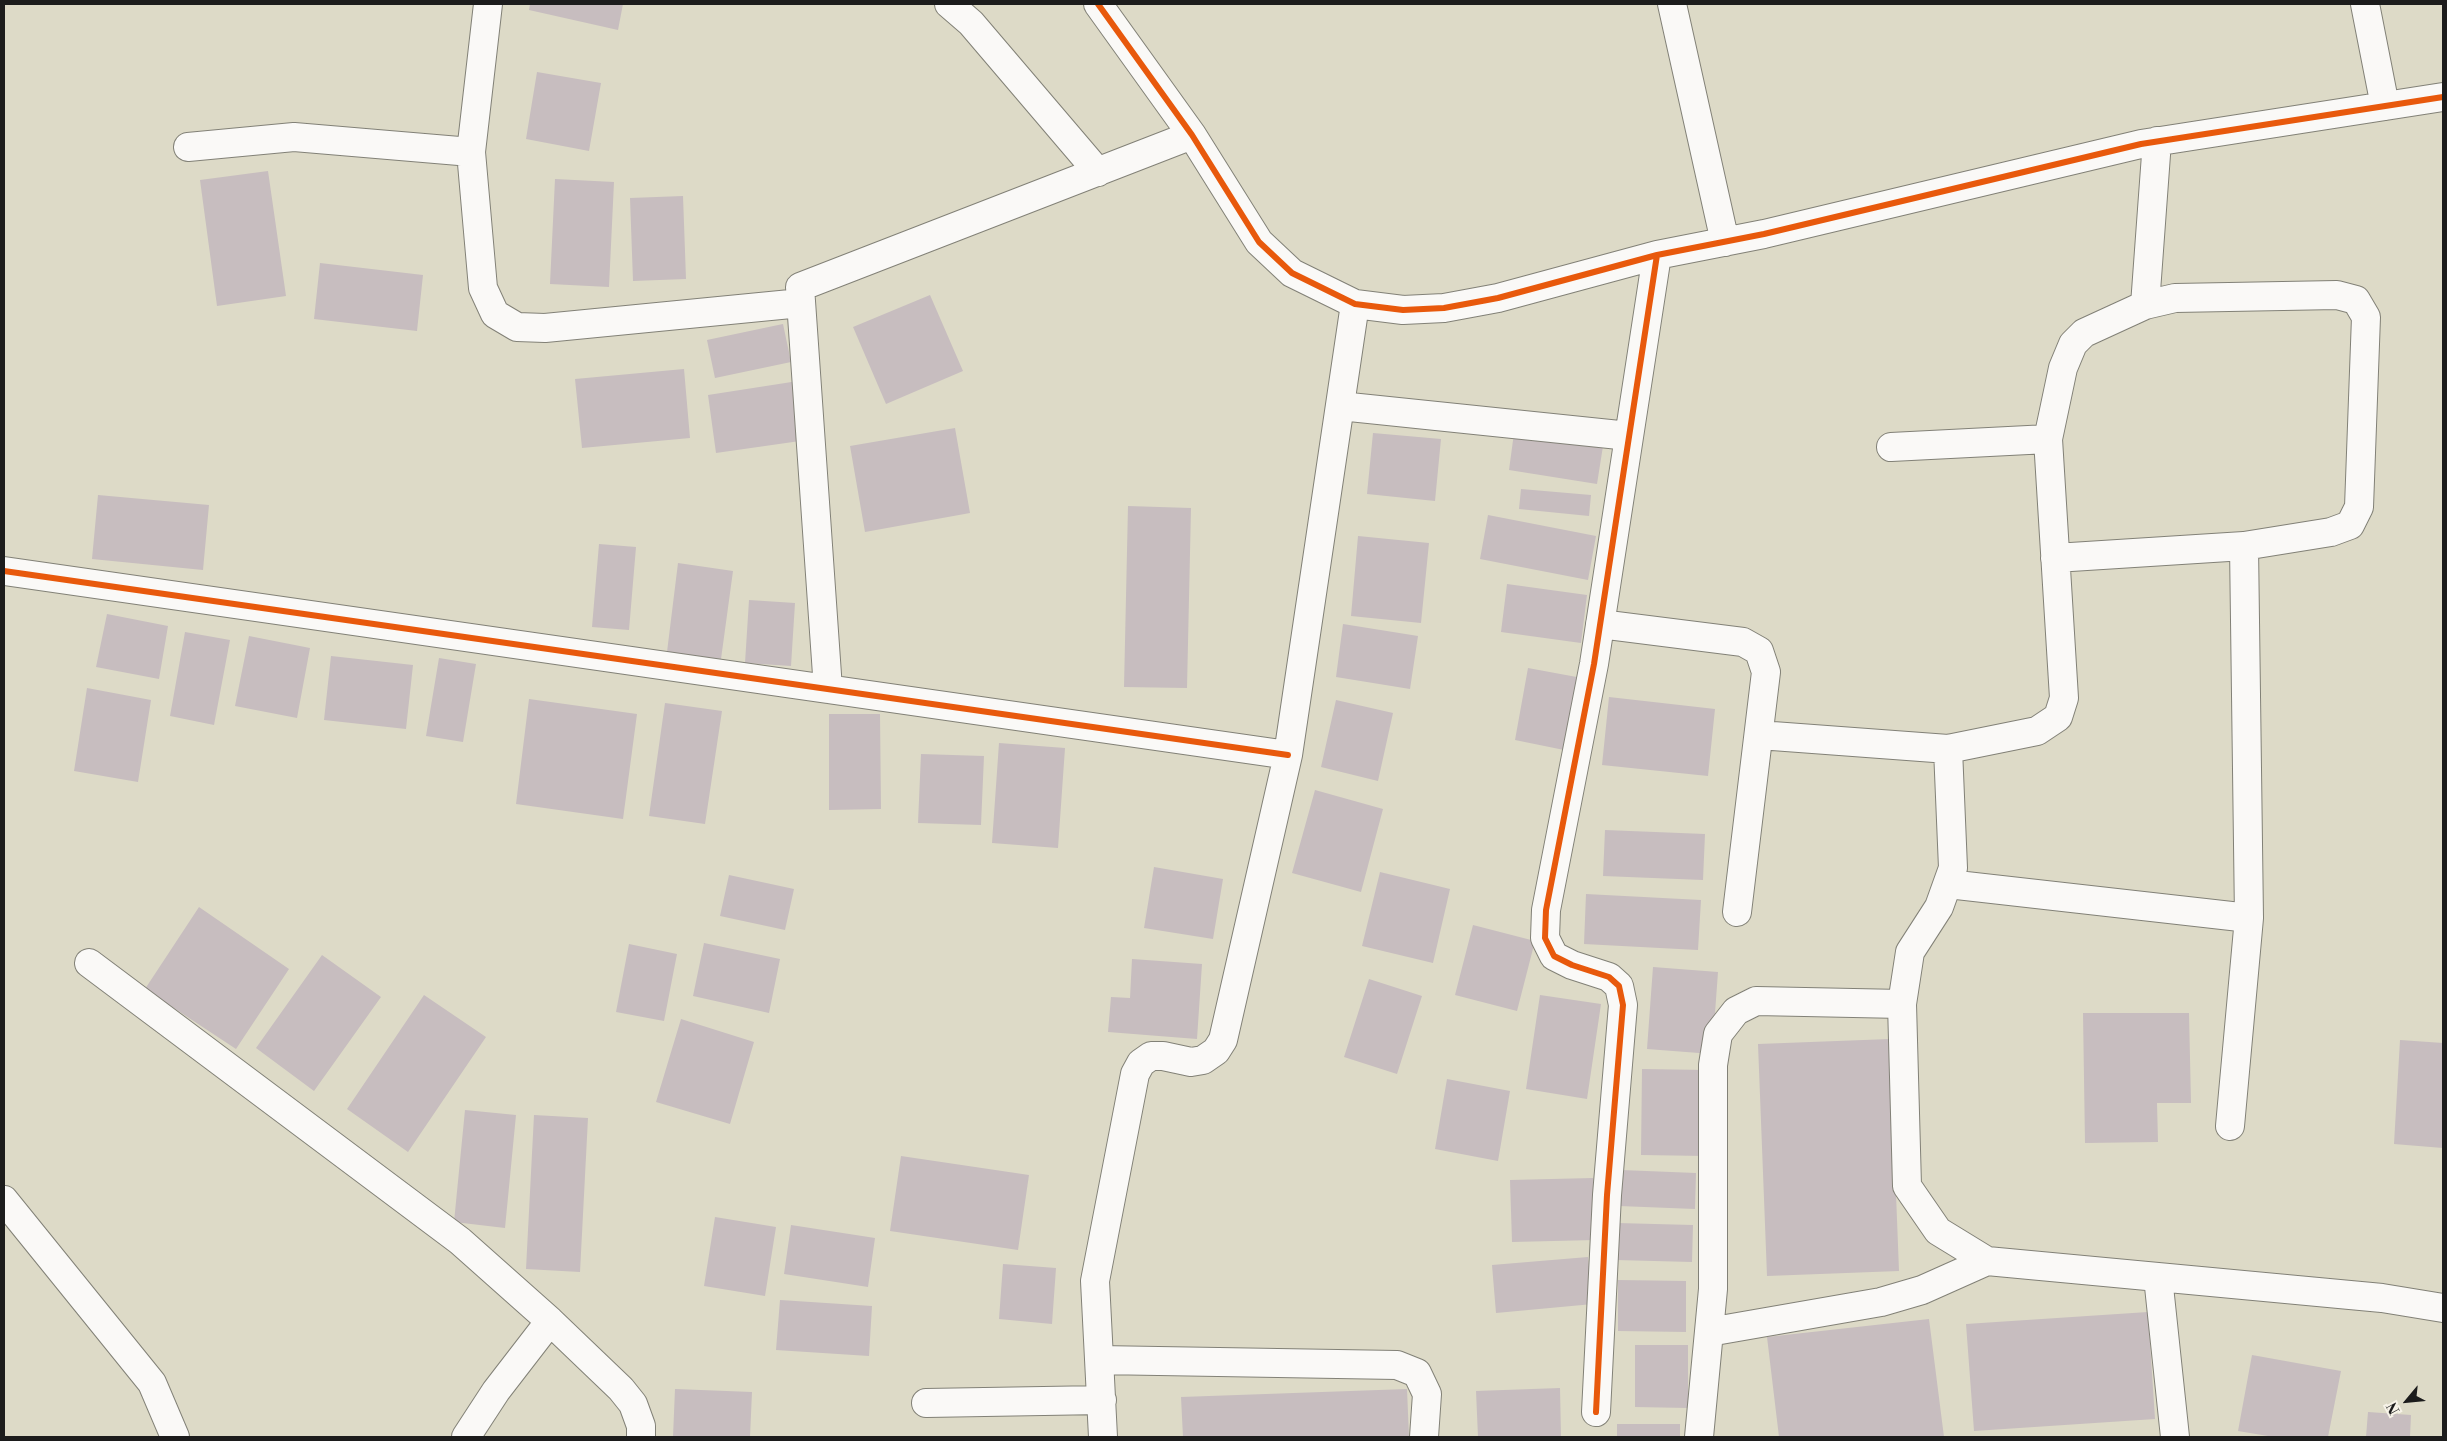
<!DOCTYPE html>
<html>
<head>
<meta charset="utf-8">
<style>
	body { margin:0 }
	#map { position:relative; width:2447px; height:1441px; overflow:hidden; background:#dddac7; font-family:"Libre Bodoni",serif }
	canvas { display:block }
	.frame { position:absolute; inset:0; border:5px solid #1c1c1c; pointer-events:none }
	.north { position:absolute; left:2382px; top:1376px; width:50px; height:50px; -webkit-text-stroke:4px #f7f3e8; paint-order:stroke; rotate:242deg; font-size:14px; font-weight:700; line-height:20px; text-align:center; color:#1c1c1c }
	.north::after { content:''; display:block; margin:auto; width:18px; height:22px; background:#1c1c1c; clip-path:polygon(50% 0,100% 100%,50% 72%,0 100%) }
</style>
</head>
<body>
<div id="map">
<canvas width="2447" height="1441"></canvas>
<div class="frame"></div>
<div class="north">N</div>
</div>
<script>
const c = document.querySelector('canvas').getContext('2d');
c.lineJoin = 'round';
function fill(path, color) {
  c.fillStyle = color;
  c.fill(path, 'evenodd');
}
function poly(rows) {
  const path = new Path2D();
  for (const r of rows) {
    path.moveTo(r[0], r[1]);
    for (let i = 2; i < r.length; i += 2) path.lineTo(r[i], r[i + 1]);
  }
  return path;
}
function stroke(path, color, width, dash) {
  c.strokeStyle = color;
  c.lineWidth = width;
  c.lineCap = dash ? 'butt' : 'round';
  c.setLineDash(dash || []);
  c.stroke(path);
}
const building = poly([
	[530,4,623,4,618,30,529,10],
	[537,72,601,83,589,151,526,139],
	[268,171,286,296,217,306,200,180],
	[555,179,614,182,609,287,550,284],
	[683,196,686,279,633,281,630,198],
	[320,263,423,275,417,331,314,319],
	[930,295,963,371,886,404,853,327],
	[783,324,791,362,715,378,707,340],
	[684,369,690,438,582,448,575,379],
	[798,381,807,440,716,453,708,395],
	[955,428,970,513,865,532,850,446],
	[1373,433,1441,439,1435,501,1367,494],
	[1514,433,1603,446,1597,484,1509,470],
	[1521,489,1591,495,1589,516,1519,509],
	[98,495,209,505,203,570,92,559],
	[1128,506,1191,508,1187,688,1124,687],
	[1488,515,1596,536,1588,580,1480,559],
	[1358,536,1429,543,1421,623,1351,616],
	[599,544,636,547,629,630,592,627],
	[678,563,733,571,721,659,667,652],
	[1507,584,1587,595,1581,643,1501,632],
	[749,600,795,603,791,666,745,663],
	[107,614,168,626,159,679,96,667],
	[1343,624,1418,636,1410,689,1336,677],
	[185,632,230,640,214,725,170,716],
	[249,636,310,648,297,718,235,706],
	[331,656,413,665,406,729,324,720],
	[439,658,476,664,463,742,426,736],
	[1528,668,1582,678,1569,751,1515,740],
	[87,688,151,700,138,782,74,771],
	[1609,697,1715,709,1708,776,1602,765],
	[529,699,637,714,623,819,516,804],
	[1336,700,1393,713,1378,781,1321,767],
	[665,703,722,711,705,824,649,816],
	[829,714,880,714,881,809,829,810],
	[999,743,1065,748,1058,848,992,843],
	[921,754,984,756,981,825,918,823],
	[1315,790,1383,809,1361,892,1292,873],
	[1605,830,1705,834,1703,880,1603,876],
	[1154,867,1223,879,1213,939,1144,928],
	[1380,872,1450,889,1433,963,1362,946],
	[729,875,794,889,785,930,720,916],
	[1586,894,1701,900,1698,950,1584,944],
	[199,907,289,969,236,1049,145,989],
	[1473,925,1535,941,1517,1011,1455,995],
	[704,943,780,959,769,1013,693,996],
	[629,944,677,954,664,1021,616,1012],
	[322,955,381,997,314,1091,256,1048],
	[1132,959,1202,964,1197,1039,1108,1032,1111,997,1130,998],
	[1653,967,1718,972,1712,1054,1647,1049],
	[1369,979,1422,996,1397,1074,1344,1057],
	[424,995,486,1037,408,1152,347,1109],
	[1540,995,1601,1004,1587,1099,1526,1089],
	[2083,1013,2189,1013,2191,1103,2157,1103,2158,1142,2085,1143],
	[681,1019,754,1042,730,1124,656,1102],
	[1890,1039,1899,1271,1767,1276,1758,1044],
	[2400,1040,2443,1043,2443,1148,2394,1144],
	[1642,1069,1707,1070,1706,1156,1641,1155],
	[1447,1079,1510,1091,1498,1161,1435,1149],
	[465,1110,516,1115,505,1228,454,1222],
	[534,1115,588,1118,580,1272,526,1269],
	[901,1156,1029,1175,1018,1250,890,1231],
	[1621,1170,1696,1173,1695,1209,1619,1206],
	[1593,1178,1595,1240,1512,1242,1510,1180],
	[715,1217,776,1227,765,1296,704,1286],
	[1617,1223,1693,1225,1692,1262,1616,1260],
	[791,1225,875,1238,868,1287,784,1274],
	[1588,1257,1593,1304,1496,1313,1492,1265],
	[1003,1264,1056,1268,1052,1324,999,1319],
	[1618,1280,1686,1281,1686,1332,1618,1331],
	[780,1300,872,1306,869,1356,776,1350],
	[2148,1312,2155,1419,1974,1431,1966,1324],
	[1929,1319,1944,1437,1779,1437,1767,1337],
	[1635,1345,1688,1345,1688,1408,1635,1407],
	[2252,1355,2341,1371,2328,1437,2274,1437,2238,1431],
	[1560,1388,1561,1437,1478,1437,1476,1391],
	[675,1389,752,1392,750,1437,673,1437],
	[1407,1389,1409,1437,1183,1437,1181,1397],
	[2368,1412,2411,1415,2410,1437,2366,1437],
	[1617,1424,1680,1424,1680,1437,1617,1437]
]);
const street = poly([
	[488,4,471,152,483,288,495,314,517,327,545,328,801,303],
	[949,4,971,23,1098,172],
	[1098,4,1192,135,1259,242,1292,273,1355,304,1403,310,1444,308,1498,298,1657,255,1764,234,2141,144,2443,97],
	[1672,4,1725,242],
	[2365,4,2385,106],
	[188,147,294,137,471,152],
	[2145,305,2157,141],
	[1340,406,1629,436],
	[1891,447,2048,439,2063,368,2073,344,2084,333,2145,305,2175,298,2337,295,2356,300,2366,317,2359,507,2350,525,2331,532,2244,546,2055,558],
	[4,571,1288,755],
	[1600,624,1743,642,1759,651,1766,672,1737,912],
	[828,689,800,287,1192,135],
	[1759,735,1948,749,1953,868,1939,907,1910,952,1902,1004,1907,1186,1938,1231,1987,1261,2382,1298,2443,1308],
	[1948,749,2037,731,2058,717,2064,698,2048,439],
	[1948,884,2249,918,2244,546],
	[89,963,460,1241,550,1321,496,1391,466,1437],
	[2230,1126,2249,918],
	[4,1200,152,1383,175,1437],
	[2158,1277,2175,1437],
	[550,1321,621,1389,633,1404,641,1426,641,1437],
	[1709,1332,1881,1302,1922,1290,1987,1261],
	[1099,1360,1397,1365,1417,1373,1427,1394,1424,1437],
	[926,1403,1102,1400],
	[1596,1412,1607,1195,1623,1005,1619,986,1609,977,1572,965,1554,956,1545,938,1546,910,1594,664,1657,255],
	[1103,1437,1095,1281,1135,1074,1141,1063,1151,1056,1163,1056,1191,1062,1203,1060,1216,1051,1223,1040,1288,755,1355,304],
	[1699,1437,1713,1289,1713,1065,1718,1034,1736,1011,1756,1001,1902,1004]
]);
const cycleway = poly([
	[1098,4,1192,135,1259,242,1292,273,1355,304,1403,310,1444,308,1498,298,1657,255,1764,234,2141,144,2443,97],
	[4,571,1288,755],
	[1596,1412,1607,1195,1623,1005,1619,986,1609,977,1572,965,1554,956,1545,938,1546,910,1594,664,1657,255]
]);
fill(building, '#c7bdbf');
stroke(street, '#828177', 30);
stroke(street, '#faf9f7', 28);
stroke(cycleway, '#e8590c', 6);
</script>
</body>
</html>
